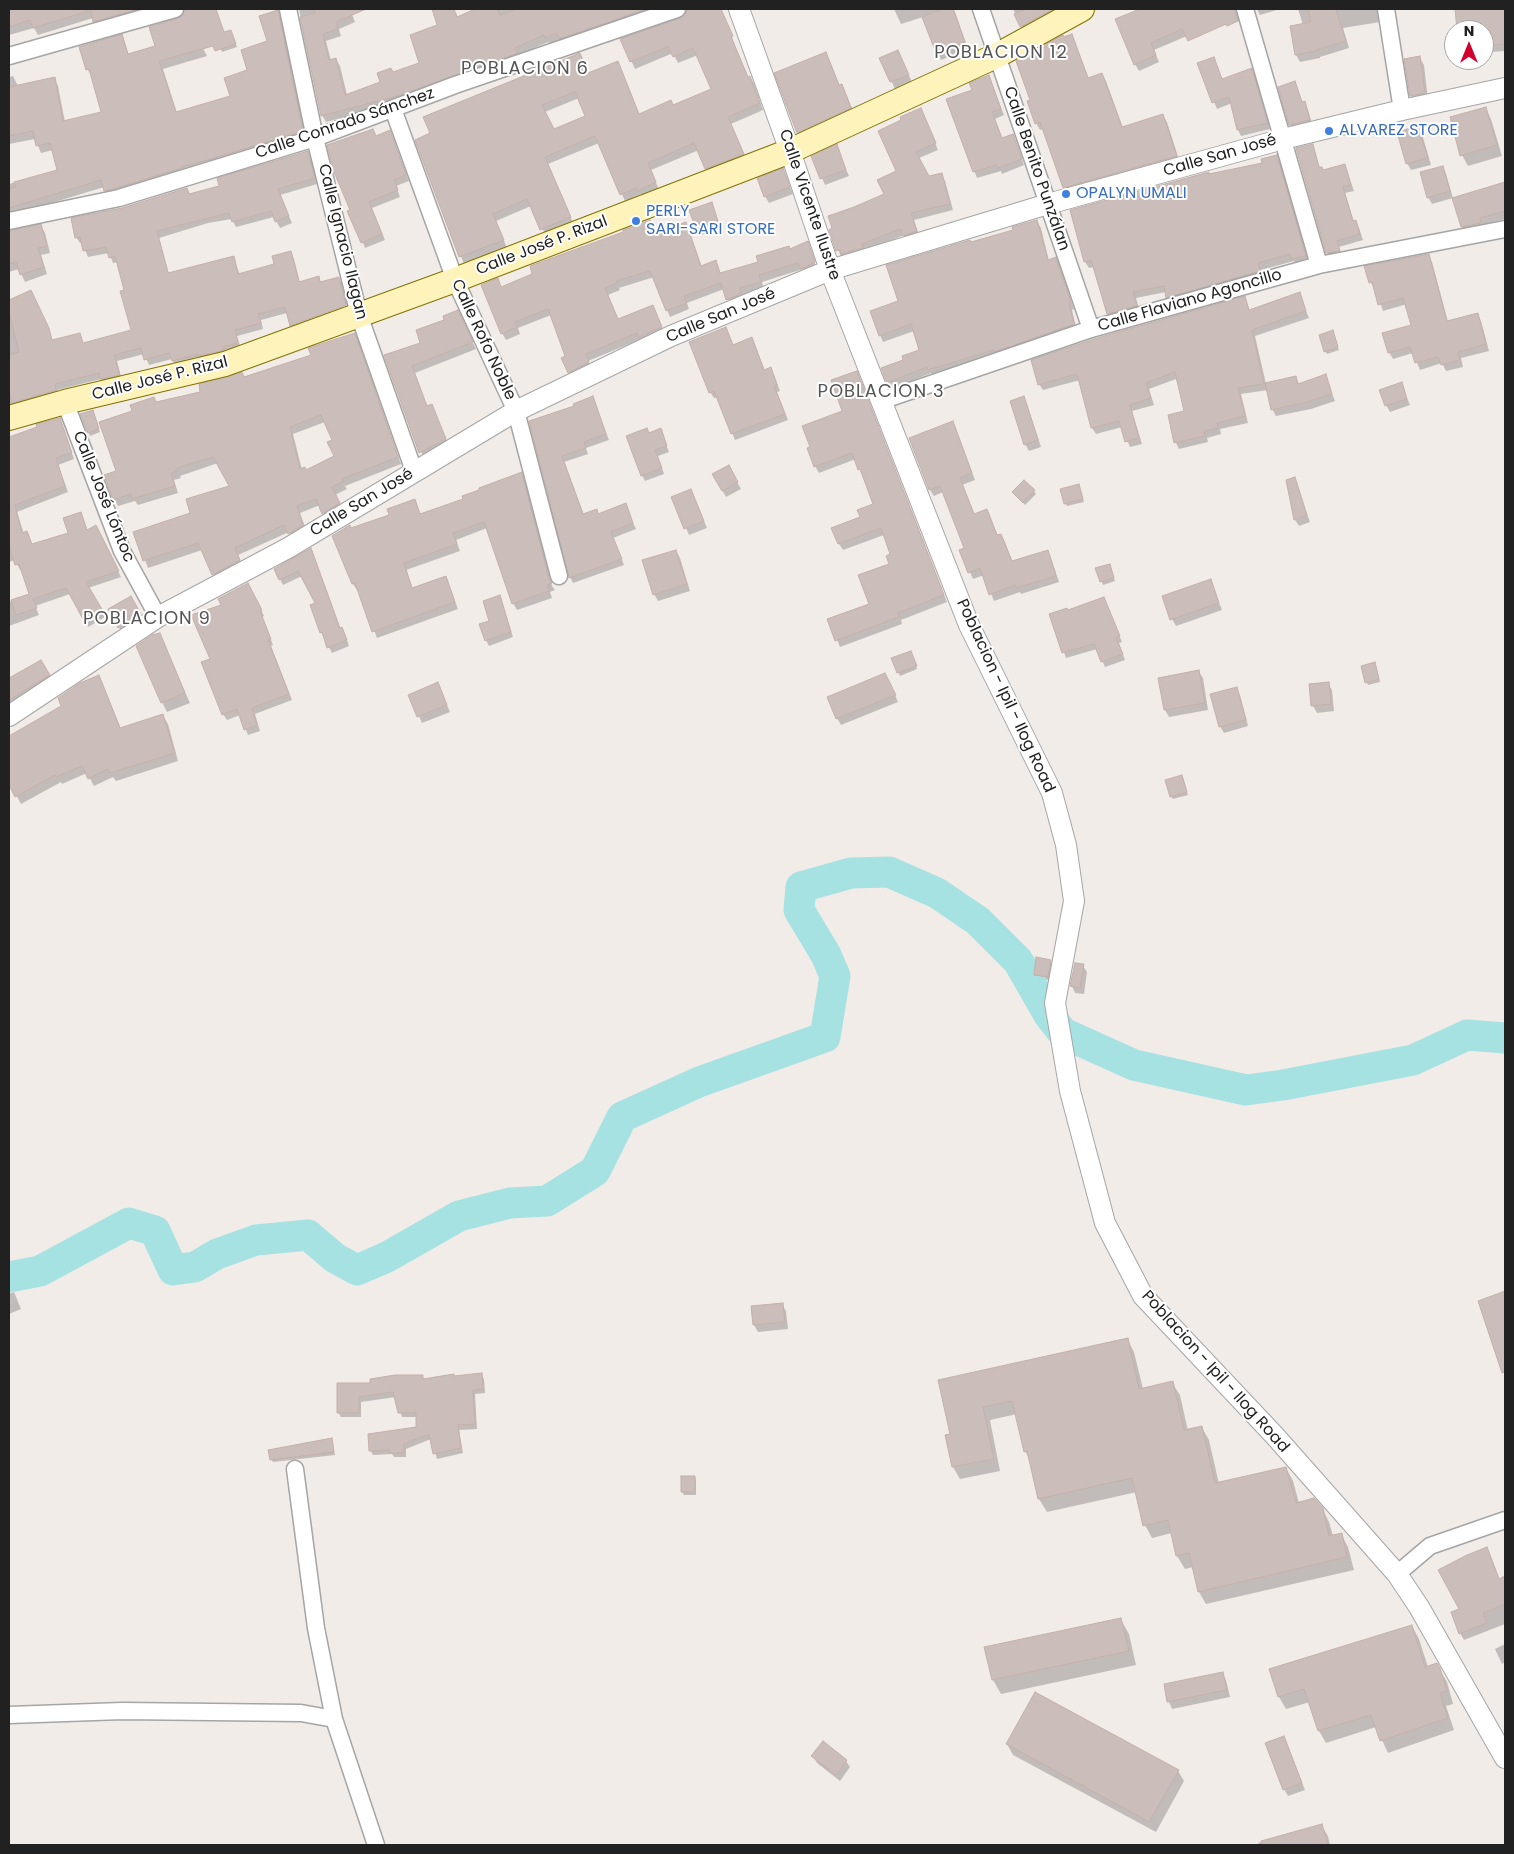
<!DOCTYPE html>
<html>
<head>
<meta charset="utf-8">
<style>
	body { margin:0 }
	#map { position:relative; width:1514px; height:1854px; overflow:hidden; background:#f2ece8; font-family:Poppins,sans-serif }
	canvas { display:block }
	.frame { position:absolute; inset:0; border:10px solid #212121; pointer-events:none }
	.north { position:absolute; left:1444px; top:20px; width:50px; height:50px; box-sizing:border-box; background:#fff; border:1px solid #a6a6a6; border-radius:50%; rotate:0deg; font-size:14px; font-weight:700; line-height:20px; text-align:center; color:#212121 }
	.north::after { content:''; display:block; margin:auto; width:18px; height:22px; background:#d3002e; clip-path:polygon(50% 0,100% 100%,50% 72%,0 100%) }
</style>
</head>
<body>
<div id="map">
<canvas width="1514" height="1854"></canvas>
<div class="frame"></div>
<div class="north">N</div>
</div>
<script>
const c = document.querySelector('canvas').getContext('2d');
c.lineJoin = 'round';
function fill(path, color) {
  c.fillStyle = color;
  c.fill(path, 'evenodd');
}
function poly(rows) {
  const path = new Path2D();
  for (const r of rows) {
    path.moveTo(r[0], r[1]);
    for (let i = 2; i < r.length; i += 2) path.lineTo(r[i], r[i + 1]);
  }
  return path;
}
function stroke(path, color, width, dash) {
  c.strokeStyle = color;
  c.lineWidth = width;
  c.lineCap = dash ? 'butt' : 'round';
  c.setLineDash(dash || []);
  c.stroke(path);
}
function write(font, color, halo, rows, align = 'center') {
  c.font = font + ' Poppins,sans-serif';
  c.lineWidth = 4;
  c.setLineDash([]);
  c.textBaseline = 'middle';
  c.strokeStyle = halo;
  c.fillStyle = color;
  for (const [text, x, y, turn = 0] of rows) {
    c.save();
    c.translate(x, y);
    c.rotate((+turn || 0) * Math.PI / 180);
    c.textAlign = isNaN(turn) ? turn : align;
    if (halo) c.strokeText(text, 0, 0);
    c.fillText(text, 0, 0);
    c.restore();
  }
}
const shadow = poly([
	[9,9,168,9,98,29,93,18,38,35,34,28,9,35],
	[299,9,350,9,355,22,339,29,341,36,326,41,331,61,336,59,340,66,347,95,382,83,393,73,421,64,439,26,434,11,440,9,454,9,458,18,478,9,671,9,564,45,561,40,551,45,548,42,518,55,520,60,405,102,326,122,322,115],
	[688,9,721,9,748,78,750,77,754,84,763,110,731,124,747,161,711,175,699,150,651,170,659,190,643,197,641,194,625,201,599,143,548,164,574,225,546,236,531,206,496,221,507,248,464,264,416,141,580,54,589,74,618,62,639,115,673,106,712,89,698,55,678,63,673,53,635,69,622,40,685,17],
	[579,98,587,117,554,131,545,112],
	[894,9,954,9,968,49,941,60,923,17,901,24],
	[1013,9,1072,9,1026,34],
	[1142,9,1243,9,1239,14,1239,21,1187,36,1154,50,1159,62,1139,71,1135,64],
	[1257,9,1280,9,1260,15],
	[1298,9,1385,9,1380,22,1343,28,1349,48,1320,57,1320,58,1300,62,1296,55,1303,25],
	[1456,9,1485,9,1485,18,1505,15,1505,51,1491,52,1489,49,1484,50,1484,30,1458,30],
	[278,11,282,19,307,138,109,198,104,187,9,216,9,184,59,170,53,150,41,153,35,139,9,144,9,77,13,76,18,86,54,79,58,86,65,122,103,113,92,76,87,69,121,36,129,55,156,47,188,18,207,56,163,69,177,113,231,97,268,42],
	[232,34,237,47,222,52,216,36],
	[1072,35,1089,79,1102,74,1106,81,1123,128,1163,116,1167,122,1180,163,1068,194,1043,129,1040,130,1036,123,1031,101],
	[898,52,912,82,895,89,881,59],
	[826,54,840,86,847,96,856,118,804,143,798,132],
	[1420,58,1424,65,1428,100,1415,102,1411,96],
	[1214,59,1222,80,1251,70,1255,76,1270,129,1241,136,1238,130,1232,103,1217,109,1198,64],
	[991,82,1004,115,995,119,1002,139,1013,135,1024,165,1002,174,1001,171,977,178,948,100],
	[1294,83,1303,103,1305,103,1308,110,1313,127,1294,132,1290,125,1279,87],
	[1485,108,1491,119,1502,156,1468,166,1462,155],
	[924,116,938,150,919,158,928,177,941,174,945,181,953,210,914,220,920,238,907,241,904,235,865,251,841,257,831,231,854,208,886,194],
	[1418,128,1422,134,1431,165,1411,170,1407,163],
	[390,132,409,181,396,186,400,197,372,208,385,240,365,248,351,211,376,138],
	[1312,145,1320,168,1323,171,1345,165,1354,191,1345,193,1354,222,1356,222,1359,228,1363,240,1339,247,1342,257,1331,259,1327,253,1297,149],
	[836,146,849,176,825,185,813,157],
	[307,152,311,158,317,184,280,195,292,223,280,228,274,217,236,227,232,219,208,223,159,238,169,274,233,257,240,275,276,265,291,252,294,259,300,283,319,278,321,283,339,278,342,284,347,304,291,324,287,313,261,320,263,329,237,336,241,349,176,367,172,359,149,365,144,354,117,361,122,381,105,385,101,379,57,390,59,396,9,412,9,302,31,291,53,341,79,334,84,344,132,331,126,291,118,262,113,263,109,253,88,257,82,243,80,243,76,237,122,209,187,189,190,195,221,187],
	[1276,157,1280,163,1309,263,1296,265,1294,261,1261,270,1263,277,1171,304,1166,292,1136,298,1140,312,1112,320,1108,314,1094,267,1089,268,1085,262,1071,211,1209,175,1263,164],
	[1442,167,1446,174,1453,198,1432,204,1428,197],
	[783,170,793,194,769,203,765,196],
	[1504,183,1505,186,1505,219,1482,225,1466,234,1462,227,1454,198],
	[711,203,721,228,701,235,697,229],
	[650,221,656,234,686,224,702,267,715,262,721,274,759,262,807,242,817,269,806,275,803,269,762,282,764,289,742,295,744,301,731,306,724,289,687,303,689,309,670,317,654,277,619,288,620,290,608,295,618,320,653,307,665,334,641,339,588,361,592,369,573,379,569,372,567,356,551,315,518,328,520,334,506,340,502,333,497,280,501,288],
	[1037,221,1041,228,1049,261,1055,259,1059,265,1074,309,1072,310,1077,331,933,377,931,373,892,389,883,369,905,360,920,351,914,331,883,342,880,335,900,302,970,243,1014,231],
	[41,226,45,233,50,253,41,255,47,274,25,282,19,269,9,272,9,231],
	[1428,255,1432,262,1448,322,1477,314,1481,321,1489,351,1461,358,1463,367,1446,371,1442,363,1420,370,1413,353,1393,359,1389,352,1413,325,1407,304,1383,311,1375,288,1370,282],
	[1299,294,1309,318,1255,336,1266,384,1295,378,1300,385,1325,376,1335,401,1311,409,1276,416,1272,409,1268,390,1241,394,1248,423,1220,429,1221,434,1207,438,1208,442,1179,449,1176,443,1169,416,1186,412,1176,379,1149,389,1154,405,1132,411,1142,444,1130,447,1122,427,1096,434,1092,428,1080,380,1043,390,1039,384,1245,298,1250,311],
	[347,306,349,311,295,331,292,326],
	[461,319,476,349,415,373,427,407,435,412,449,447,424,459,385,356,422,344],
	[354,334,358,341,401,464,345,486,347,489,335,495,343,511,327,520,320,505,300,513,307,532,293,540,289,532,238,555,243,567,217,581,202,550,148,568,135,533,191,514,230,487,218,463,180,476,181,478,174,480,178,493,138,505,135,501,118,506,114,499,118,472,156,403,202,393,312,356],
	[325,422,334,440,335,457,306,472,302,470,293,434],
	[1334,335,1339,350,1327,354,1325,351],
	[752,339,765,371,770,369,774,375,780,391,777,392,788,420,735,440,718,397,714,398,710,392,733,346],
	[860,379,947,602,901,620,902,624,840,647,829,620,871,605,891,564,892,555,884,535,843,550,839,544,833,529,861,518,874,505,856,459,819,473,815,466],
	[1401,384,1410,405,1390,412,1386,405],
	[593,398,609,440,586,448,588,454,564,462,584,515,598,515,625,505,636,529,613,538,624,565,573,583,570,577,530,422,576,407],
	[1023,398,1027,404,1041,447,1029,451,1025,444],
	[94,414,100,432,90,436,89,433],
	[60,419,74,459,58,465,68,492,17,512,24,534,32,546,70,534,80,513,88,531,99,533,121,577,88,588,105,617,88,627,70,594,35,606,39,615,9,626,9,602,31,595,22,569,20,570,15,560,9,562,9,455,12,454,9,438],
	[953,423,975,480,962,485,975,515,987,510,998,536,1001,535,1005,542,1012,562,1047,551,1051,558,1059,582,1021,594,1020,592,994,601,984,575,973,579,961,551,966,549,943,492,934,496,930,490],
	[660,430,669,452,658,456,664,474,645,481,642,475],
	[729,467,741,489,726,497,714,475],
	[521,474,525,481,552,586,555,590,550,592,552,598,517,610,513,603,487,528,456,540,460,551,406,570,413,589,446,578,458,609,377,638,359,590,357,590,353,584,333,536,391,515,414,501,421,515,465,500],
	[1294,479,1310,522,1299,526,1295,520],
	[1079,485,1084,502,1067,506,1065,503],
	[1034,491,1036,494,1025,505,1014,492],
	[694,497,707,528,689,535,673,498],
	[311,549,340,629,342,629,345,634,349,646,332,653,321,632,317,604,302,576,283,585,280,579],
	[676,551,680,558,690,591,658,601,654,594],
	[1097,569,1111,569,1115,581,1103,585],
	[1210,581,1222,610,1176,626,1172,619],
	[251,590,264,616,262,617,273,645,271,646,292,700,255,714,260,731,248,735,240,715,227,720,223,714,212,660,223,606],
	[131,597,144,621,123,634,109,609],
	[500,597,513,637,489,646,486,640],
	[1107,605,1122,642,1119,643,1125,660,1105,667,1097,649,1066,658,1051,615],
	[159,634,190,703,167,712,162,702],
	[912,655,917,669,900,676,893,659],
	[40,662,52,681,9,707,9,680],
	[1376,666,1380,682,1368,685,1367,682],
	[1199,672,1203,678,1208,710,1169,717,1165,710,1160,679],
	[889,681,898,702,841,725,837,718],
	[1328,684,1332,690,1334,711,1317,713,1313,706],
	[103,685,121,729,163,716,168,724,178,761,116,781,113,777,94,786,87,773,62,784,61,782,21,804,9,782,9,735,10,737],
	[1236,688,1240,695,1248,726,1224,733,1220,726],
	[441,691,450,712,422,723,410,696],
	[1183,779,1188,795,1173,799,1171,796],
	[1050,961,1052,964,1049,980,1037,978,1035,975],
	[1083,966,1087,972,1084,994,1075,993,1072,986],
	[14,1292,21,1309,9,1314,9,1294],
	[1503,1293,1505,1296,1505,1374,1501,1359],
	[782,1305,786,1311,788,1329,758,1332,754,1325],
	[1127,1339,1134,1352,1143,1389,1172,1383,1180,1395,1188,1431,1202,1428,1209,1440,1219,1484,1286,1468,1293,1481,1299,1503,1322,1508,1329,1522,1333,1536,1341,1534,1348,1547,1354,1570,1206,1604,1199,1592,1193,1567,1185,1569,1177,1556,1172,1533,1152,1538,1145,1525,1137,1492,1047,1512,1039,1499,1031,1462,1025,1451,1017,1414,990,1420,1000,1471,960,1479,953,1467,952,1435,939,1381],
	[481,1375,484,1379,485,1393,475,1394,477,1429,459,1430,463,1453,437,1459,431,1439,406,1449,406,1457,394,1457,392,1454,373,1455,370,1450,418,1428,417,1417,402,1417,396,1397,361,1402,361,1417,341,1417,338,1412,372,1385,422,1376,425,1380],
	[332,1440,335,1455,273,1462,271,1459],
	[695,1477,696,1480,696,1495,684,1495,682,1492],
	[1490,1555,1500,1580,1505,1577,1505,1624,1464,1640,1460,1633],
	[1121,1620,1129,1634,1136,1665,1001,1694,993,1680],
	[1412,1626,1419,1639,1428,1667,1437,1665,1447,1682,1453,1704,1446,1706,1454,1730,1388,1753,1376,1727,1326,1743,1319,1731,1310,1702,1286,1709,1279,1697,1271,1670],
	[1505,1644,1505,1662,1502,1664,1495,1649],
	[1222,1674,1226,1680,1230,1697,1172,1709,1169,1702,1165,1685],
	[1284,1737,1305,1790,1288,1796,1284,1789],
	[1007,1744,1178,1771,1184,1781,1156,1832,1013,1755],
	[813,1756,846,1761,850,1767,840,1781,817,1763],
	[1321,1825,1328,1836,1330,1845,1259,1845,1258,1843]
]);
const river = poly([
	[9,1277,40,1271,129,1223,155,1231,173,1270,195,1267,217,1254,256,1240,308,1235,335,1258,357,1270,387,1257,459,1216,510,1203,547,1201,595,1171,622,1117,699,1082,825,1037,835,976,826,955,799,910,801,887,851,873,889,872,937,893,978,921,1018,961,1049,1015,1063,1033,1134,1065,1246,1090,1283,1085,1413,1060,1467,1035,1505,1038]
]);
const building = poly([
	[9,9,86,9,86,12,33,28,30,20,9,27,9,9],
	[90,9,139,9,93,22,90,9],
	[185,9,216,9,224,32,231,30,236,44,215,51,213,46,159,61,176,112,230,96,224,78,247,70,241,50,267,41,259,16,278,10,303,131,211,159,181,167,182,168,117,188,104,191,101,180,9,208,9,189,16,187,14,182,57,170,50,143,36,146,33,131,9,136,9,87,55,77,63,121,101,112,89,69,86,70,79,47,122,34,128,54,155,46,149,27,178,18,182,16,185,9],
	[314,9,366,9,336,22,338,29,323,34,329,60,336,58,345,95,380,82,377,73,391,68,393,72,419,63,410,35,437,25,432,9,454,9,457,17,475,9,497,9,500,15,517,9,647,9,559,39,557,33,545,38,544,35,515,48,517,53,513,55,401,95,321,116,300,17,315,13,314,9],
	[687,9,721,9,733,36,731,37,748,77,750,76,760,103,728,117,744,154,705,169,694,143,648,163,656,182,638,191,636,188,620,195,595,136,545,157,571,217,540,230,527,199,493,214,504,240,459,257,415,140,430,133,423,117,580,53,588,73,618,61,639,114,671,100,673,105,711,89,693,48,673,57,668,47,630,62,620,39,680,18,685,15,687,9],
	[575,92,585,116,554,129,542,105,575,92],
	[942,9,953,9,965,42,936,53,922,17,942,9],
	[1026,9,1054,9,1020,27,1014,14,1026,9],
	[1140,9,1235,9,1238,21,1227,26,1226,24,1188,41,1182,29,1151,43,1156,55,1134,65,1115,19,1140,9],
	[1308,9,1336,9,1346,41,1316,50,1316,51,1295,55,1290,26,1311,22,1308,9],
	[1455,9,1505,9,1505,44,1486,46,1484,30,1457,30,1455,9],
	[1072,34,1088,78,1102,73,1122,127,1163,114,1177,156,1063,188,1040,122,1035,124,1027,101,1030,100,1016,61,1045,47,1044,45,1063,35,1064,37,1072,34],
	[898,50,909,75,890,82,879,58,898,50],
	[826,52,839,85,842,84,851,108,797,133,774,73,826,52],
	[1420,56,1425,93,1410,96,1404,59,1420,56],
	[1214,57,1222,79,1252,68,1268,123,1237,130,1229,97,1212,103,1197,63,1214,57],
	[989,75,1001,109,992,112,1002,138,1013,134,1022,159,998,168,996,165,973,172,946,99,972,90,969,83,989,75],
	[1295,81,1302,102,1305,101,1310,120,1289,125,1278,87,1295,81],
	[1486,107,1497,145,1460,156,1450,117,1486,107],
	[921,108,936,143,916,152,929,176,942,173,950,204,911,213,917,231,903,236,900,229,862,244,863,248,841,254,840,250,836,251,829,230,832,228,828,216,854,207,884,194,877,180,896,171,878,131,901,120,900,117,921,108],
	[1418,126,1428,158,1406,164,1397,132,1418,126],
	[373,129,376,136,390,130,406,175,394,180,398,190,369,202,382,234,361,243,347,211,350,210,334,172,327,145,373,129],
	[837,144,846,170,820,179,811,156,837,144],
	[1313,144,1319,167,1322,167,1323,170,1345,164,1351,185,1343,187,1353,221,1356,220,1360,234,1337,241,1340,251,1326,253,1296,148,1313,144],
	[308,151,315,178,278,189,289,216,275,222,271,211,232,222,229,213,157,231,168,273,234,256,238,274,274,264,272,256,291,251,299,282,319,276,320,282,339,277,346,305,290,326,285,307,258,314,261,323,235,330,238,343,222,347,223,350,221,351,199,356,198,354,172,361,169,353,144,360,141,348,114,355,120,375,100,379,99,373,55,384,56,390,12,403,9,391,9,355,19,352,9,314,9,300,31,290,49,328,52,340,80,333,83,343,131,330,120,291,124,290,115,256,109,258,106,247,83,251,80,237,75,238,71,218,122,208,187,188,189,194,219,186,217,178,308,151],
	[1277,155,1306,256,1291,259,1290,254,1258,263,1260,271,1166,298,1164,286,1133,292,1137,306,1107,314,1091,260,1084,262,1070,210,1209,172,1209,174,1262,163,1261,159,1277,155],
	[1443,166,1450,191,1427,198,1420,172,1443,166],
	[783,168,790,187,764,197,757,178,783,168],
	[1505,182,1505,211,1480,218,1481,223,1461,227,1452,198,1505,182],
	[712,202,718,221,696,229,689,210,712,202],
	[650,220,656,233,686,222,701,266,716,260,720,273,758,262,756,256,789,246,790,249,808,241,815,262,801,269,798,263,759,275,761,282,740,288,741,294,726,300,721,283,684,296,687,303,666,311,650,271,616,281,617,283,605,288,618,319,653,305,662,327,638,337,637,333,586,354,589,362,568,373,561,358,565,356,548,309,515,322,517,327,501,334,481,285,498,278,501,287,532,274,530,266,623,232,623,230,650,220],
	[1037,220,1048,260,1056,257,1071,302,1069,303,1074,324,995,352,994,350,928,370,927,367,887,383,881,368,903,360,902,356,919,350,911,324,879,336,870,311,898,301,886,265,970,240,971,242,1013,230,1012,227,1037,220],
	[41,224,47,246,38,248,44,267,20,275,16,262,9,264,9,231,41,224],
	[1429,254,1447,321,1478,313,1486,344,1458,352,1460,360,1441,365,1438,357,1415,363,1410,347,1388,353,1382,333,1411,325,1403,298,1378,305,1372,282,1369,283,1364,266,1429,254],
	[1300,292,1306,311,1252,330,1264,384,1238,388,1245,416,1217,423,1218,428,1204,431,1205,436,1174,443,1168,415,1184,411,1175,372,1146,383,1151,398,1130,405,1139,438,1125,442,1119,421,1091,428,1077,374,1038,385,1031,360,1094,339,1245,296,1249,310,1300,292],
	[458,310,473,342,412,366,427,406,432,404,446,439,419,453,384,355,420,343,416,330,444,320,443,316,458,310],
	[726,327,733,345,752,337,764,370,771,367,777,385,774,386,785,414,731,434,714,391,709,393,689,342,726,327],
	[1333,330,1338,347,1324,352,1319,335,1333,330],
	[355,333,398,457,342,479,344,481,332,487,340,503,322,514,316,499,297,506,303,525,288,534,284,525,235,548,240,560,212,575,198,543,143,561,133,532,190,513,186,499,229,486,213,457,177,468,178,471,171,473,175,486,132,499,131,494,113,500,104,475,116,471,99,422,132,411,130,405,154,397,156,402,200,392,199,384,242,372,244,377,311,355,308,348,355,333],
	[321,415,332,440,327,442,334,456,306,470,305,467,300,469,290,427,321,415],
	[857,371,944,595,898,613,899,617,835,641,827,619,869,604,858,575,889,564,886,556,890,554,881,528,838,544,831,528,860,517,857,510,873,504,860,469,858,470,852,453,814,467,807,448,810,447,802,426,842,411,831,380,857,371],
	[1326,374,1332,394,1307,402,1271,410,1265,383,1296,376,1298,384,1326,374],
	[1402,382,1407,399,1385,406,1379,390,1402,382],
	[593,396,606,434,584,442,586,448,562,456,583,514,597,509,598,514,626,503,633,523,611,532,622,559,569,578,529,421,574,406,573,404,593,396],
	[1024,396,1038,440,1024,445,1010,401,1024,396],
	[93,410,99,429,88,433,80,414,93,410],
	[60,418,72,453,56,458,65,486,15,505,22,533,27,531,32,544,68,533,63,518,81,512,87,530,96,525,119,571,86,582,103,611,84,621,66,588,33,599,37,608,16,615,11,600,29,594,19,564,15,565,9,547,9,437,37,427,36,424,60,418],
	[953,421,972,473,960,478,974,514,987,509,997,535,1001,534,1012,561,1048,550,1056,576,1016,588,1015,585,989,595,980,568,968,573,959,550,964,548,940,486,929,490,909,438,953,421],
	[647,428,649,433,661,428,667,446,655,450,662,468,641,476,626,436,647,428],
	[729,465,738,482,722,491,712,474,729,465],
	[522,472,549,579,552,583,547,585,549,591,512,604,484,522,453,533,457,544,404,563,412,588,446,576,455,602,372,632,355,583,352,584,332,536,350,525,351,528,389,515,387,509,415,499,420,514,463,499,462,496,479,490,479,488,522,472],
	[1295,477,1307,515,1294,520,1286,480,1295,477],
	[1024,480,1035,490,1023,503,1012,492,1024,480],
	[1079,484,1083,499,1064,504,1060,489,1079,484],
	[691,489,704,521,684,529,671,497,691,489],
	[311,548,340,628,342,627,347,640,327,648,322,632,320,633,310,605,315,603,298,571,279,580,274,569,311,548],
	[676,550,687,584,653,595,642,560,676,550],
	[1110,564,1114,578,1100,582,1095,568,1110,564],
	[1211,579,1219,603,1170,620,1162,596,1211,579],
	[248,583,262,610,260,611,271,639,268,640,289,694,252,708,257,725,244,730,237,709,222,715,201,662,210,659,191,615,221,605,218,599,248,583],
	[500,595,511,632,485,641,479,624,489,621,483,601,500,595],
	[131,596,141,614,118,628,108,609,131,596],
	[1104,597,1120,636,1116,638,1123,654,1101,662,1094,644,1062,653,1049,614,1067,608,1068,610,1104,597],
	[160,633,185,693,161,703,136,646,152,635,160,633],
	[911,651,917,666,897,673,891,658,911,651],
	[41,660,50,675,9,700,9,678,41,660],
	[1375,662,1379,679,1365,683,1361,666,1375,662],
	[1199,670,1205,703,1164,710,1158,678,1199,670],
	[885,673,896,695,836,719,827,697,885,673],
	[99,675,120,728,163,714,175,753,110,773,108,769,88,779,82,766,56,777,55,775,15,797,9,785,9,736,61,706,58,698,80,683,99,675],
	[438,682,447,705,417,717,408,695,438,682],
	[1329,682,1331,704,1311,706,1309,684,1329,682],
	[1237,687,1246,720,1219,727,1210,694,1237,687],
	[1182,775,1187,792,1170,797,1165,780,1182,775],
	[1036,957,1051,960,1048,977,1034,975,1036,957],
	[1075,963,1084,964,1080,988,1070,986,1075,963],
	[1505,1291,1505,1372,1502,1373,1478,1301,1505,1291],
	[783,1303,785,1322,753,1325,751,1306,783,1303],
	[1128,1338,1139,1389,1173,1381,1184,1430,1202,1426,1215,1483,1286,1467,1296,1503,1314,1498,1323,1508,1329,1536,1342,1533,1347,1557,1198,1592,1189,1553,1176,1556,1168,1520,1143,1526,1132,1478,1038,1499,1027,1451,1024,1452,1012,1401,983,1407,994,1459,952,1467,945,1435,950,1434,938,1380,1128,1338],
	[482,1373,483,1389,473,1390,475,1424,458,1425,461,1448,433,1454,429,1434,404,1444,404,1453,390,1453,390,1450,369,1451,368,1434,416,1427,416,1413,398,1413,393,1392,359,1397,359,1413,337,1413,337,1383,370,1383,370,1379,395,1375,423,1375,423,1379,454,1374,454,1376,482,1373],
	[332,1438,334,1452,270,1460,268,1450,332,1438],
	[681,1476,695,1476,695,1492,681,1492,681,1476],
	[1487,1547,1499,1579,1505,1576,1505,1604,1483,1613,1487,1623,1459,1634,1451,1612,1459,1609,1438,1570,1467,1555,1487,1547],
	[1121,1618,1129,1651,992,1680,984,1647,1121,1618],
	[1412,1625,1425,1667,1437,1663,1440,1668,1447,1691,1440,1693,1448,1718,1380,1741,1371,1715,1318,1731,1304,1689,1278,1697,1269,1669,1412,1625],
	[1223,1672,1227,1690,1167,1702,1164,1684,1223,1672],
	[1035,1692,1179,1770,1149,1822,1006,1744,1035,1692],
	[1284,1736,1302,1783,1283,1790,1265,1743,1284,1736],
	[823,1741,847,1760,836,1775,811,1756,823,1741],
	[1322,1824,1328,1845,1262,1845,1261,1841,1322,1824]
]);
const minor = poly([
	[288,9,315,138,359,315,414,471],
	[981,9,1091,329],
	[1245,9,1319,265],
	[1386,9,1402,110],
	[9,56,175,9],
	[393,109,455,280,516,411,559,576],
	[9,221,119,198,315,138,455,85,677,9],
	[881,401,1091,329,1319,265,1505,229],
	[65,402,122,551,158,617],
	[295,1469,316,1628,334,1719],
	[1397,1574,1430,1546,1505,1520],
	[9,1715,122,1711,301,1713,334,1719,376,1845]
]);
const tertiary = poly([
	[739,9,790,151,830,270,969,625,1052,793,1066,845,1074,901,1055,1003,1070,1091,1105,1223,1143,1296,1275,1436,1397,1574,1419,1607,1505,1758],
	[9,716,158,617,288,548,516,411,671,336,830,270,1048,204,1283,139,1402,110,1505,88]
]);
const secondary = poly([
	[9,418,65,402,225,364,455,280,790,151,998,55,1082,9]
]);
const markers = [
	[1329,131,5,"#3f7fe0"],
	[1066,194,5,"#3f7fe0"],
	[636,221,5,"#3f7fe0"]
];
const streetNames = [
	["Calle Conrado Sánchez",345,124,-19],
	["Calle San José",1220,156,-16],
	["Calle Benito Punzálan",1036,169,71],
	["Calle Vicente Ilustre",809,205,71],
	["Calle Ignacio Ilagan",342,242,76],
	["Calle José P. Rizal",542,246,-21],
	["Calle Flaviano Agoncillo",1190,301,-16],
	["Calle San José",721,316,-23],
	["Calle Rofo Noble",483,340,65],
	["Calle José P. Rizal",160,379,-14],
	["Calle José Lóntoc",103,497,68],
	["Calle San José",362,503,-31],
	["Poblacion - Ipil - Ilog Road",1005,696,65],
	["Poblacion - Ipil - Ilog Road",1215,1372,48]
];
const shopNames = [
	["ALVAREZ STORE",1339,131],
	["OPALYN UMALI",1076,194],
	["PERLY",646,212],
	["SARI-SARI STORE",646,230]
];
const neighbourhoodNames = [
	["POBLACION 12",1001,53],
	["POBLACION 6",525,69],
	["POBLACION 3",881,392],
	["POBLACION 9",147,619]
];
fill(shadow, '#0003');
stroke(river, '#a6e2e2', 31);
fill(building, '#cbbdba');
stroke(building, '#c5afa9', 1);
stroke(minor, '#a5a5a5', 19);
stroke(tertiary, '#a5a5a5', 22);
stroke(secondary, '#817300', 26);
stroke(minor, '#fff', 16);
stroke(tertiary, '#fff', 20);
stroke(secondary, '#fef3ba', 24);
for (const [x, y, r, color] of markers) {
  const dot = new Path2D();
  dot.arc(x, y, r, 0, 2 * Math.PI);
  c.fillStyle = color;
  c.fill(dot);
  stroke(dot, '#fff', 2);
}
write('16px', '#212121', '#fff', streetNames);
write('16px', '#366cbe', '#fff', shopNames, 'left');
c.letterSpacing = '1px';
write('18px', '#545454', '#fff', neighbourhoodNames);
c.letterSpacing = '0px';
</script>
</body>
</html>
